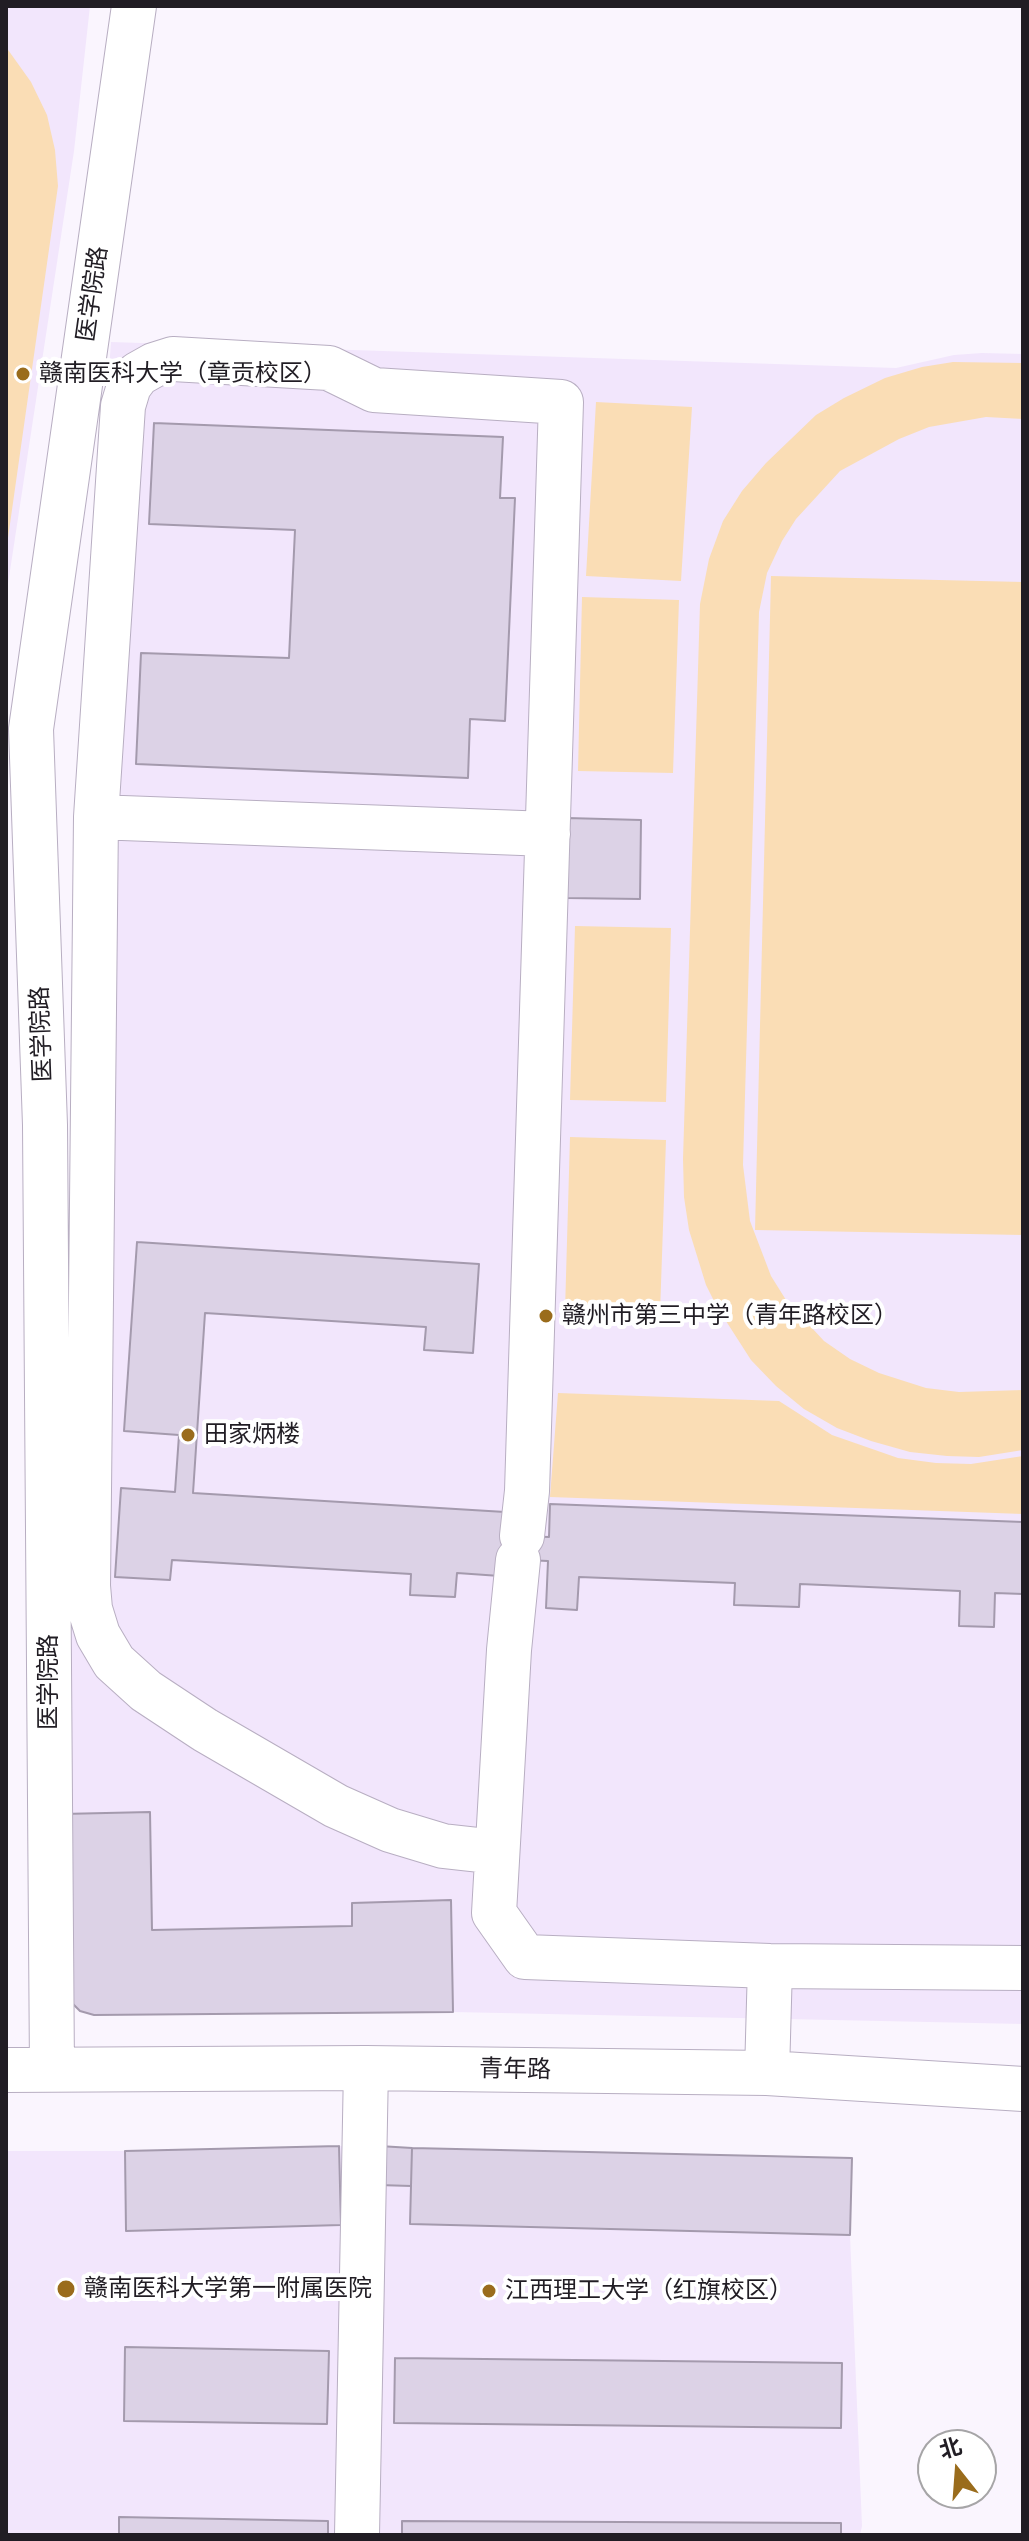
<!DOCTYPE html>
<html>
<head>
<meta charset="utf-8">
<style>
	body { margin:0 }
	#map { position:relative; width:1029px; height:2541px; overflow:hidden; background:#faf5fe; font-family:Lora,"Noto Sans SC",serif }
	canvas { display:block }
	.frame { position:absolute; inset:0; border:8px solid #211d24; pointer-events:none }
	.north { position:absolute; left:917px; top:2429px; width:80px; height:80px; box-sizing:border-box; background:#fff; border:2px solid #a6a5a7; border-radius:50%; rotate:343deg; font-size:22px; font-weight:700; line-height:32px; text-align:center; color:#211d24 }
	.north::after { content:''; display:block; margin:auto; width:28px; height:36px; background:#9a6c1c; clip-path:polygon(50% 0,100% 100%,50% 72%,0 100%) }
</style>
</head>
<body>
<div id="map">
<canvas width="1029" height="2541"></canvas>
<div class="frame"></div>
<div class="north">北</div>
</div>
<script>
const c = document.querySelector('canvas').getContext('2d');
c.lineJoin = 'round';
function fill(path, color) {
  c.fillStyle = color;
  c.fill(path, 'evenodd');
}
function poly(rows) {
  const path = new Path2D();
  for (const r of rows) {
    path.moveTo(r[0], r[1]);
    for (let i = 2; i < r.length; i += 2) path.lineTo(r[i], r[i + 1]);
  }
  return path;
}
function stroke(path, color, width, dash) {
  c.strokeStyle = color;
  c.lineWidth = width;
  c.lineCap = dash ? 'butt' : 'round';
  c.setLineDash(dash || []);
  c.stroke(path);
}
function write(font, color, halo, rows, align = 'center') {
  c.font = font + ' Lora,"Noto Sans SC",serif';
  c.lineWidth = 8;
  c.setLineDash([]);
  c.textBaseline = 'middle';
  c.strokeStyle = halo;
  c.fillStyle = color;
  for (const [text, x, y, turn = 0] of rows) {
    c.save();
    c.translate(x, y);
    c.rotate((+turn || 0) * Math.PI / 180);
    c.textAlign = isNaN(turn) ? turn : align;
    if (halo) c.strokeText(text, 0, 0);
    c.fillText(text, 0, 0);
    c.restore();
  }
}
const built = poly([
	[6,6,90,6,74,151,6,597],
	[111,342,896,368,954,355,982,353,1023,354,1023,2024,453,2012,94,2015,80,2011,70,2001,67,1985,77,817],
	[339,2146,852,2158,850,2235,862,2526,860,2535,6,2535,6,2151,125,2151]
]);
const green = poly([
	[6,47,31,82,47,115,55,150,58,186,6,552],
	[953,362,1023,363,1023,419,986,417,929,427,899,439,840,471,796,519,782,541,767,573,759,612,743,1165,750,1221,771,1276,786,1300,824,1341,850,1359,879,1373,926,1388,959,1392,1023,1390,1023,1450,979,1457,947,1456,910,1452,871,1441,837,1428,804,1409,776,1386,751,1360,717,1307,706,1285,689,1230,684,1197,683,1159,700,604,709,559,723,521,742,491,766,463,816,415,844,398,885,378,922,367],
	[596,402,692,407,681,581,586,576],
	[771,576,1023,582,1023,1235,755,1230],
	[582,597,679,600,673,773,578,771],
	[575,926,671,928,666,1102,570,1100],
	[570,1137,666,1140,660,1313,565,1311],
	[558,1393,779,1401,832,1435,898,1458,936,1463,971,1464,1023,1456,1023,1514,550,1497]
]);
const building = poly([
	[154,423,503,437,500,498,515,498,505,721,470,719,468,778,136,764,141,653,289,658,295,530,149,524,154,423],
	[567,818,641,820,640,899,566,898,567,818],
	[137,1242,479,1264,473,1353,424,1350,426,1327,205,1313,193,1493,505,1512,522,1536,549,1537,550,1504,1023,1522,1023,1594,995,1593,994,1627,959,1626,960,1591,800,1584,799,1607,734,1605,735,1583,579,1577,577,1610,546,1608,548,1561,502,1559,500,1576,457,1573,455,1597,410,1595,411,1574,172,1560,170,1580,115,1577,121,1488,175,1492,179,1435,124,1431,137,1242],
	[150,1812,152,1930,352,1926,352,1903,451,1900,453,2012,94,2015,80,2011,70,2001,62,1814,150,1812],
	[339,2146,341,2225,126,2231,125,2151,339,2146],
	[379,2146,412,2148,411,2186,378,2185,379,2146],
	[412,2148,852,2158,850,2235,410,2224,412,2148],
	[125,2347,329,2351,327,2424,124,2421,125,2347],
	[395,2358,842,2363,841,2428,394,2423,395,2358],
	[119,2517,328,2521,328,2535,119,2535,119,2517],
	[402,2521,841,2523,841,2535,402,2535,402,2521]
]);
const minor = poly([
	[96,817,548,834],
	[518,1560,509,1650,494,1913,525,1957,770,1966,1023,1968],
	[497,1852,443,1846,390,1830,336,1806,205,1730,146,1691,114,1662,98,1635,90,1609,88,1586,96,817,123,406,129,386,138,374,154,365,173,359,329,368,374,390,561,402,527,1491,522,1536],
	[52,2069,45,1125,31,729,134,6],
	[6,2070,366,2068,767,2073,1023,2089],
	[767,2073,770,1966],
	[357,2535,366,2068]
]);
const markers = [
	[23,374,8,"#9a6c1c"],
	[546,1316,8,"#9a6c1c"],
	[188,1435,8,"#9a6c1c"],
	[66,2289,10,"#9a6c1c"],
	[489,2291,8,"#9a6c1c"]
];
const streetNames = [
	["医学院路",93,294,-82],
	["医学院路",42,1034,-92],
	["医学院路",49,1682,-90],
	["青年路",515,2070,1]
];
const poiNames = [
	["赣南医科大学（章贡校区）",39,374],
	["赣州市第三中学（青年路校区）",562,1316],
	["田家炳楼",204,1435],
	["赣南医科大学第一附属医院",84,2289],
	["江西理工大学（红旗校区）",505,2291]
];
fill(built, '#f2e6fc');
fill(green, '#faddb5');
fill(building, '#dcd2e6');
stroke(building, '#a49aad', 2);
stroke(minor, '#b8aec2', 46);
stroke(minor, '#fff', 44);
for (const [x, y, r, color] of markers) {
  const dot = new Path2D();
  dot.arc(x, y, r, 0, 2 * Math.PI);
  c.fillStyle = color;
  c.fill(dot);
  stroke(dot, '#fff', 3);
}
write('24px', '#211d24', '#fff', streetNames);
write('24px', '#211d24', '#fff', poiNames, 'left');
</script>
</body>
</html>
